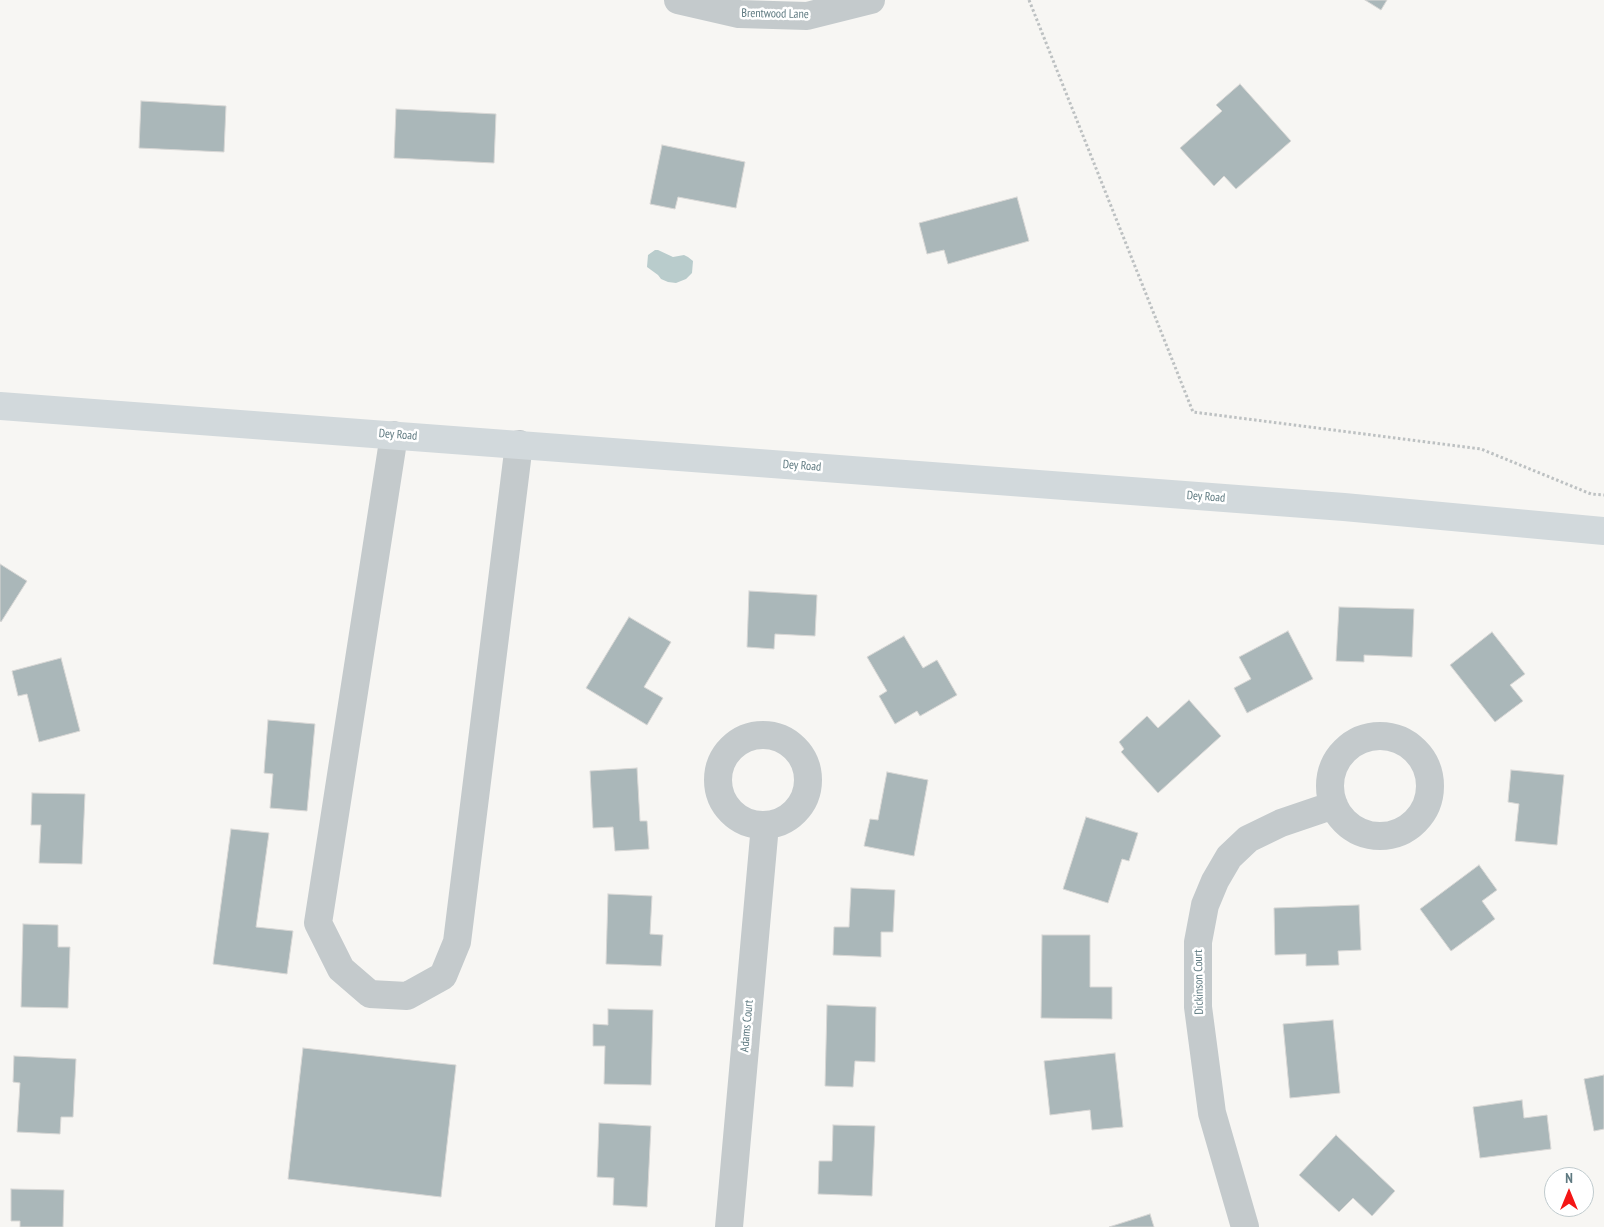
<!DOCTYPE html>
<html>
<head>
<meta charset="utf-8">
<style>
	body { margin:0 }
	#map { position:relative; width:1604px; height:1227px; overflow:hidden; background:#f7f6f3; font-family:"PT Sans Narrow",sans-serif }
	canvas { display:block }
	.north { position:absolute; left:1544px; top:1167px; width:50px; height:50px; box-sizing:border-box; background:#fff; border:1px solid #bfcacd; border-radius:50%; rotate:0deg; font-size:14px; font-weight:700; line-height:20px; text-align:center; color:#5f7a81 }
	.north::after { content:''; display:block; margin:auto; width:18px; height:22px; background:#f41616; clip-path:polygon(50% 0,100% 100%,50% 72%,0 100%) }
</style>
</head>
<body>
<div id="map">
<canvas width="1604" height="1227"></canvas>
<div class="north">N</div>
</div>
<script>
const c = document.querySelector('canvas').getContext('2d');
c.lineJoin = 'round';
function fill(path, color) {
  c.fillStyle = color;
  c.fill(path, 'evenodd');
}
function poly(rows) {
  const path = new Path2D();
  for (const r of rows) {
    if (r.length === 3) {
      path.moveTo(r[0] + r[2], r[1]);
      path.arc(r[0], r[1], r[2], 0, 2 * Math.PI);
      continue;
    }
    path.moveTo(r[0], r[1]);
    for (let i = 2; i < r.length; i += 2) path.lineTo(r[i], r[i + 1]);
  }
  return path;
}
function stroke(path, color, width, dash) {
  c.strokeStyle = color;
  c.lineWidth = width;
  c.lineCap = dash ? 'butt' : 'round';
  c.setLineDash(dash || []);
  c.stroke(path);
}
function write(font, color, halo, rows, align = 'center') {
  c.font = font + ' "PT Sans Narrow",sans-serif';
  c.lineWidth = 5;
  c.setLineDash([]);
  c.textBaseline = 'middle';
  c.strokeStyle = halo;
  c.fillStyle = color;
  for (const [text, x, y, turn = 0] of rows) {
    c.save();
    c.translate(x, y);
    c.rotate((+turn || 0) * Math.PI / 180);
    c.textAlign = isNaN(turn) ? turn : align;
    if (halo) c.strokeText(text, 0, 0);
    c.fillText(text, 0, 0);
    c.restore();
  }
}
const water = poly([
	[655,250,658,250,673,257,684,255,688,257,693,261,692,273,686,279,676,283,668,282,661,279,658,275,647,267,648,255]
]);
const building = poly([
	[1365,0,1387,0,1381,10,1365,0],
	[1240,84,1291,141,1236,189,1224,176,1214,186,1180,148,1222,111,1216,105,1240,84],
	[141,101,226,106,224,152,139,148,141,101],
	[396,109,496,114,494,163,394,158,396,109],
	[662,145,745,162,736,208,678,197,675,209,650,204,662,145],
	[1017,197,1029,241,948,264,944,250,927,254,919,223,1017,197],
	[0,564,27,581,1,622,0,621,0,564],
	[749,591,817,595,815,636,775,634,774,649,747,647,749,591],
	[1339,607,1414,609,1412,657,1364,655,1364,662,1336,661,1339,607],
	[629,617,671,642,644,687,663,698,647,725,586,688,629,617],
	[1288,631,1313,679,1247,713,1234,688,1251,679,1239,657,1288,631],
	[1492,632,1525,674,1510,685,1523,701,1495,722,1450,665,1492,632],
	[904,636,923,668,937,660,957,695,920,716,917,711,895,724,879,696,887,691,867,657,904,636],
	[61,658,80,731,39,742,27,694,18,696,12,671,61,658],
	[1189,700,1221,736,1158,793,1121,752,1124,749,1119,742,1147,716,1158,728,1189,700],
	[268,720,315,724,307,811,270,808,273,774,264,773,268,720],
	[637,768,640,821,647,821,649,849,615,851,613,827,593,828,590,771,637,768],
	[1511,770,1564,775,1557,845,1515,841,1519,804,1508,802,1511,770],
	[887,772,928,780,914,856,864,846,870,819,878,820,887,772],
	[32,793,85,794,82,864,39,863,41,825,31,825,32,793],
	[1086,817,1138,833,1129,861,1122,859,1108,903,1063,889,1086,817],
	[231,829,269,833,256,927,293,931,287,974,213,964,231,829],
	[1479,865,1497,890,1482,901,1495,919,1451,951,1420,909,1479,865],
	[851,888,895,890,893,932,881,932,881,957,833,955,834,927,849,927,851,888],
	[608,894,652,896,650,934,663,935,661,966,606,964,608,894],
	[1359,905,1361,950,1338,951,1339,965,1306,966,1306,954,1275,955,1274,908,1359,905],
	[23,924,58,925,58,947,70,947,68,1008,21,1007,23,924],
	[1042,935,1090,935,1090,987,1112,987,1112,1019,1041,1018,1042,935],
	[827,1005,876,1007,875,1062,855,1061,853,1087,825,1086,827,1005],
	[608,1009,653,1010,651,1085,604,1084,605,1046,593,1046,593,1024,608,1025,608,1009],
	[1333,1020,1340,1093,1290,1098,1283,1024,1333,1020],
	[303,1048,456,1065,441,1197,288,1179,303,1048],
	[1115,1053,1123,1127,1092,1130,1090,1110,1050,1115,1044,1061,1115,1053],
	[14,1056,76,1059,73,1117,61,1117,60,1134,17,1132,20,1083,13,1082,14,1056],
	[1604,1075,1604,1129,1594,1131,1584,1079,1604,1075],
	[1522,1100,1524,1118,1547,1115,1551,1149,1480,1158,1473,1107,1522,1100],
	[599,1123,651,1126,647,1207,613,1205,614,1178,597,1177,599,1123],
	[833,1125,875,1126,872,1196,818,1194,819,1161,832,1161,833,1125],
	[1336,1135,1395,1191,1372,1216,1353,1198,1339,1212,1299,1175,1336,1135],
	[11,1189,64,1190,63,1227,20,1227,20,1221,11,1221,11,1189],
	[1150,1214,1154,1227,1109,1227,1150,1214]
]);
const path = poly([
	[1029,0,1193,412,1481,449,1591,494,1604,495]
]);
const minor = poly([
	[678,0,739,14,807,16,871,0],
	[394,435,318,923,341,969,370,994,407,996,443,976,457,942,519,444],
	[763,780,45],
	[1380,786,50],
	[729,1227,765,825],
	[1245,1227,1212,1113,1198,1007,1198,942,1205,905,1215,881,1229,857,1248,839,1281,823,1334,805]
]);
const major = poly([
	[0,406,1344,507,1604,531]
]);
const streetNames = [
	["Brentwood Lane",775,14,1],
	["Dey Road",398,435,4],
	["Dey Road",802,466,4],
	["Dey Road",1206,497,4],
	["Dickinson Court",1199,982,-91],
	["Adams Court",747,1026,-85]
];
fill(water, '#b9cccc');
fill(building, '#aab7b9');
stroke(building, '#d8d7d5', 1);
stroke(path, '#bdc1c2', 3, [2.5, 2.5]);
stroke(minor, '#c4cacc', 28);
stroke(major, '#d2d9dc', 28);
write('12px', '#5f7a81', '#fff', streetNames);
</script>
</body>
</html>
